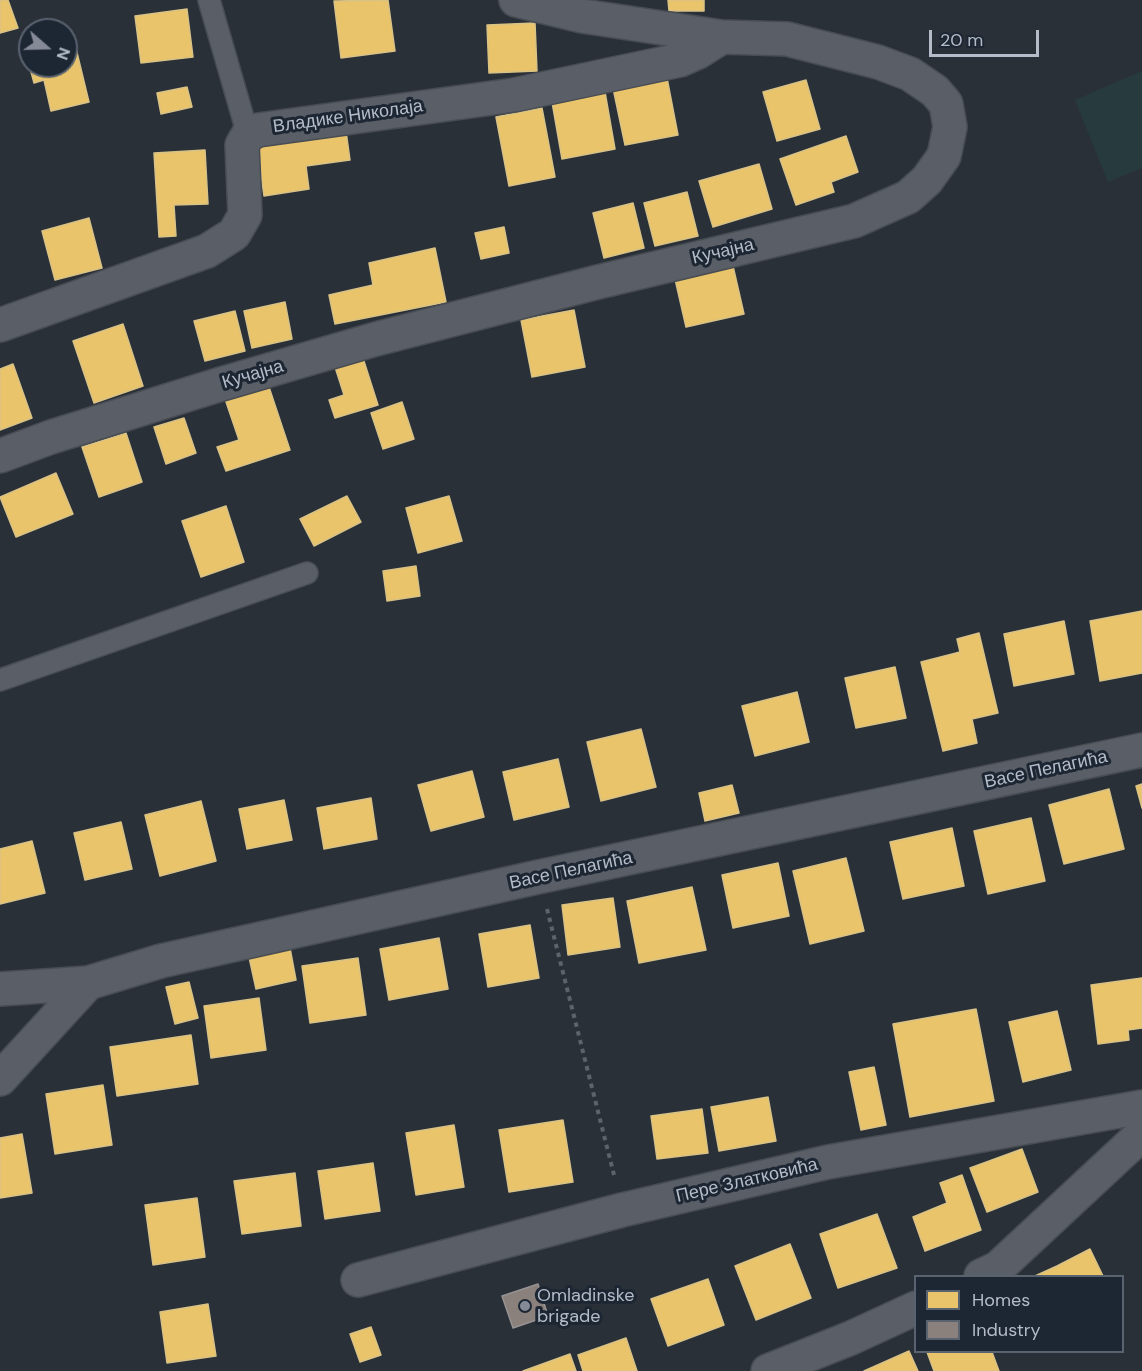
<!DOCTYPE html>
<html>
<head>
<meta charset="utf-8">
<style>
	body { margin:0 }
	#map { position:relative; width:1142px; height:1371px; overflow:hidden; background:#2a3038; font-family:"DM Sans",sans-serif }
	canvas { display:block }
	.legend { position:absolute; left:914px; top:1275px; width:210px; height:78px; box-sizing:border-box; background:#1d2633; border:2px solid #59626f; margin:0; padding:8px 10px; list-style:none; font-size:18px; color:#b4bcc9 }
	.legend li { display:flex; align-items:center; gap:12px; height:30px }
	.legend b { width:30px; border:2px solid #59626f }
	.north { position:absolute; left:18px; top:18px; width:60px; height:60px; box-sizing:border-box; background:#1d2633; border:2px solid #59626f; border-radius:50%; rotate:110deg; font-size:16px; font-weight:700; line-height:24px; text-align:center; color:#b4bcc9 }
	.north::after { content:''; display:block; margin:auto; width:21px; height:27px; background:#848b96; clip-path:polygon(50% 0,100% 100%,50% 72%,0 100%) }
	.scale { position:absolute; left:929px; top:30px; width:110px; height:27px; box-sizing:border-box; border:3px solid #b4bcc9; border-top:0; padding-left:8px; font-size:18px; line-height:21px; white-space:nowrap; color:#b4bcc9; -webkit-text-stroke:4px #1d2633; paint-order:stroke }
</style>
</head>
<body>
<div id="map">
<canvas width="1142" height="1371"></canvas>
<ul class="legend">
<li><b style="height:16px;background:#e9c46a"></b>Homes</li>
<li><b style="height:16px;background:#8a817c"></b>Industry</li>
</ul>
<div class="north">N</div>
<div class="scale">20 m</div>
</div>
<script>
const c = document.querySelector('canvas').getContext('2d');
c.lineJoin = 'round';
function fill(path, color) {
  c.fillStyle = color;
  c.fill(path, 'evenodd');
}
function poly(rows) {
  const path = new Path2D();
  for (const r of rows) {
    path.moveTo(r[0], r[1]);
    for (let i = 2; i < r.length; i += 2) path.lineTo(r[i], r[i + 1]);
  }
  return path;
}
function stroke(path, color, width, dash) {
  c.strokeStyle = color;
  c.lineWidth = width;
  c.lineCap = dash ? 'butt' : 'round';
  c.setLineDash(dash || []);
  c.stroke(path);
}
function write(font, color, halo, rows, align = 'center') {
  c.font = font + ' "DM Sans",sans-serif';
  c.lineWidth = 6;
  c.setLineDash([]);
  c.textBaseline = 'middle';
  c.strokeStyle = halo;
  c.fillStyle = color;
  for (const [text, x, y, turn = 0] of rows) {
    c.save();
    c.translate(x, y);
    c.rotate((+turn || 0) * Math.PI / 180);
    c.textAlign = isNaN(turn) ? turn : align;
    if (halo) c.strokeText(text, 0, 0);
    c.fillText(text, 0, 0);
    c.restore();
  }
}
const green = poly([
	[1142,71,1142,168,1108,182,1075,100]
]);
const homes = poly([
	[0,0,8,0,18,28,0,33,0,0],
	[388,0,395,51,341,58,334,1,388,0],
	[668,0,704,0,704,11,669,11,668,0],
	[187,9,193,57,141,63,135,16,187,9],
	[535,23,537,71,489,73,487,25,535,23],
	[73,36,89,102,51,111,44,80,34,83,25,49,30,47,30,66,66,66,66,38,73,36],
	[667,78,678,135,625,145,613,88,667,78],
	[806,80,820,129,777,141,763,92,806,80],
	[187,87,192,107,161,114,157,93,187,87],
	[605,92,615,149,562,159,552,102,605,92],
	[542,108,555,177,509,186,496,117,542,108],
	[346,131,350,160,306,166,309,189,264,196,257,145,346,131],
	[846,136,858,172,831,182,834,192,796,205,780,159,846,136],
	[205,150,208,204,174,205,176,236,159,237,154,153,205,150],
	[759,164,772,209,713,227,699,181,759,164],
	[687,192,698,236,655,246,644,203,687,192],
	[633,203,644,248,604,258,593,213,633,203],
	[89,218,102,268,55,280,42,231,89,218],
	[504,227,509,253,481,259,475,233,504,227],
	[435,248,446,302,335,324,329,295,373,285,369,263,435,248],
	[733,266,744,314,686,327,675,279,733,266],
	[285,302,292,339,252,348,244,311,285,302],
	[574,310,585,367,532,377,521,320,574,310],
	[235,311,245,351,205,361,194,321,235,311],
	[123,324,143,386,94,403,73,341,123,324],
	[363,358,378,405,335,418,329,400,344,395,335,367,363,358],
	[13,364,32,418,0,430,0,369,13,364],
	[268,384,290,450,226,471,217,447,239,440,225,399,268,384],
	[402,402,414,439,383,449,371,413,402,402],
	[184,418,196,453,166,464,154,427,184,418],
	[126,433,142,482,99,497,82,447,126,433],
	[56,473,73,514,16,537,0,497,56,473],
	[347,496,361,522,314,546,300,519,347,496],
	[449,496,462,541,418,553,406,508,449,496],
	[226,506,244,562,201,577,182,521,226,506],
	[416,566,420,596,387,601,383,571,416,566],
	[1142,611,1142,673,1100,681,1090,621,1142,611],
	[1064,621,1074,674,1014,686,1004,634,1064,621],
	[979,633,998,713,972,719,977,743,943,751,921,662,960,652,957,639,979,633],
	[895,667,906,718,856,728,845,678,895,667],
	[797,692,809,742,755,756,742,706,797,692],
	[641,729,656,787,601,801,587,742,641,729],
	[558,759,569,807,514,820,503,772,558,759],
	[472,771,484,817,431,831,418,785,472,771],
	[1142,784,1142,808,1136,786,1142,784],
	[732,785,739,813,705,821,699,793,732,785],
	[1109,789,1124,849,1064,864,1049,805,1109,789],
	[371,798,377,839,324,849,317,808,371,798],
	[284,800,292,840,247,849,239,809,284,800],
	[201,801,216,861,160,876,145,815,201,801],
	[1031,818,1045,881,988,894,974,831,1031,818],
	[121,822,132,869,85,880,74,833,121,822],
	[952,828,964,886,903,899,890,842,952,828],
	[32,841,45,893,0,904,0,849,32,841],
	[846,858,864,931,810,944,793,871,846,858],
	[778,863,789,916,733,928,722,875,778,863],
	[692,887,706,950,639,963,627,901,692,887],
	[613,898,620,947,568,955,562,905,613,898],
	[530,925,539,978,488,987,479,934,530,925],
	[439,938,448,989,389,1000,380,949,439,938],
	[290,948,296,980,256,989,249,957,290,948],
	[358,958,366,1015,310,1023,302,966,358,958],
	[1142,978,1142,1028,1128,1030,1129,1040,1098,1044,1091,985,1142,978],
	[189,982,198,1018,175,1024,166,987,189,982],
	[259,998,266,1050,211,1058,204,1006,259,998],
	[976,1009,994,1101,910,1117,893,1024,976,1009],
	[1057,1011,1071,1070,1023,1082,1009,1022,1057,1011],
	[191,1035,198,1084,117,1096,110,1047,191,1035],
	[874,1067,886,1125,861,1130,849,1072,874,1067],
	[103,1085,112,1145,55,1154,46,1094,103,1085],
	[768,1097,776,1141,719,1151,711,1107,768,1097],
	[702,1109,708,1153,657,1159,651,1116,702,1109],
	[563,1120,573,1182,509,1192,499,1130,563,1120],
	[454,1125,464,1187,416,1195,406,1133,454,1125],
	[22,1134,32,1193,0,1198,0,1138,22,1134],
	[1022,1149,1038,1192,987,1212,970,1168,1022,1149],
	[373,1163,380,1211,325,1219,318,1171,373,1163],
	[295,1173,301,1226,242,1234,234,1181,295,1173],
	[962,1175,981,1230,925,1251,913,1217,947,1203,940,1183,962,1175],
	[197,1198,205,1257,153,1265,145,1205,197,1198],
	[877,1214,897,1268,838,1288,820,1234,877,1214],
	[790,1244,811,1298,756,1320,735,1266,790,1244],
	[1090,1249,1103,1276,1035,1276,1057,1266,1090,1249],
	[708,1279,724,1325,668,1346,651,1299,708,1279],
	[208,1304,216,1356,167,1363,160,1312,208,1304],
	[371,1327,381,1355,360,1362,350,1334,371,1327],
	[626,1338,637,1371,583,1371,578,1355,626,1338],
	[909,1351,918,1371,864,1371,909,1351],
	[927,1352,992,1352,999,1371,934,1371,927,1352],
	[570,1354,576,1371,523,1371,570,1354]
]);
const industry = poly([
	[538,1284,548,1316,513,1328,502,1296,538,1284]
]);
const path = poly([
	[547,909,614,1175]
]);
const service = poly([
	[209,0,248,135],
	[0,680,307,573]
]);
const minor = poly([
	[0,325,207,251,234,234,245,215,242,145,248,135,258,130,514,95,680,60,698,52,722,37],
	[0,456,51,437,218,385,376,339,598,282,854,221,908,197,927,180,944,156,950,127,946,104,935,91,910,74,878,62,787,39,722,37,582,16,516,0],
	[0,989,88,983,161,961,538,877,1142,750],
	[0,1079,88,983],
	[981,1276,998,1268,1142,1134],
	[358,1280,622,1210,828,1162,1142,1107],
	[768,1371,851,1338,916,1308]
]);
const markers = [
	[525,1306,6,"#848b96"]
];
const streetNames = [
	["Владике Николаја",348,117,-8],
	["Кучајна",723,252,-13],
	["Кучајна",253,375,-16],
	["Васе Пелагића",1046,770,-12],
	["Васе Пелагића",571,871,-12],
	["Пере Златковића",747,1181,-13]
];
const poiNames = [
	["Omladinske",537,1296],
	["brigade",537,1317]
];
fill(green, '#273a3e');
fill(homes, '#e9c46a');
stroke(homes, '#d9c286', 1.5);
fill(industry, '#8a817c');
stroke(industry, '#979393', 1.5);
stroke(service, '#484c53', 24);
stroke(minor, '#484c53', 36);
stroke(path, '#5d636a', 4, [4.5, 4.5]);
stroke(service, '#5a5e66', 21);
stroke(minor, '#5a5e66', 33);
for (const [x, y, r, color] of markers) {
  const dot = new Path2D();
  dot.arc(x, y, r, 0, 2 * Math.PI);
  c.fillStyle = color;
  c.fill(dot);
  stroke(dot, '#1d2633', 2);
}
write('18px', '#b4bcc9', '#1d2633', streetNames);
write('18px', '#b4bcc9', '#1d2633', poiNames, 'left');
</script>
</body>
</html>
